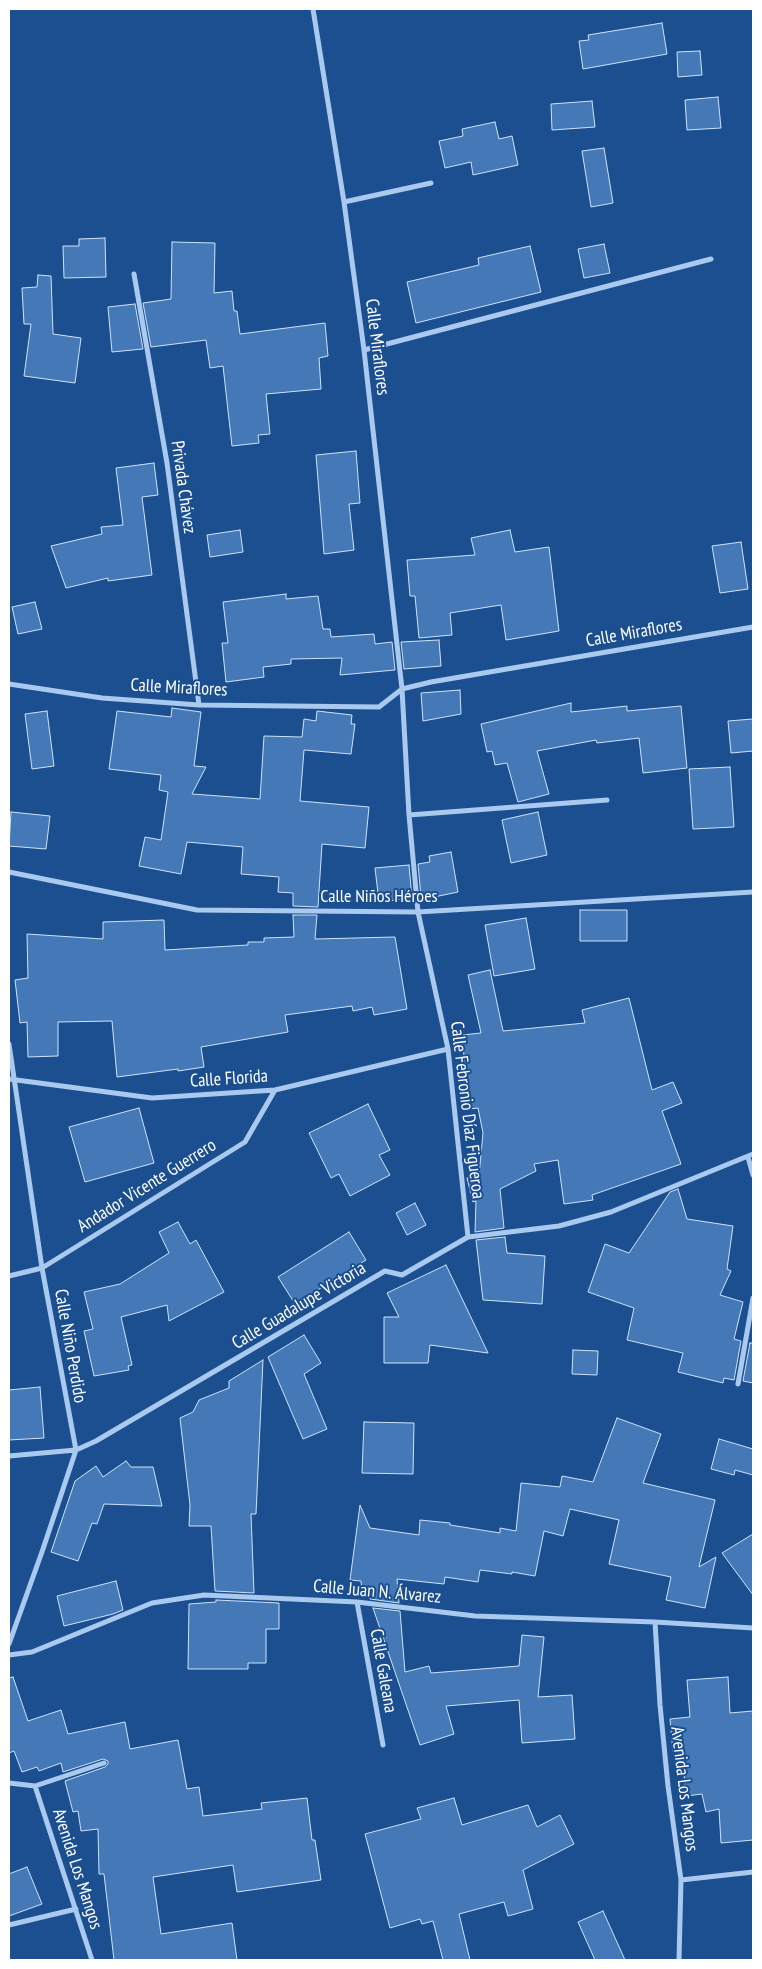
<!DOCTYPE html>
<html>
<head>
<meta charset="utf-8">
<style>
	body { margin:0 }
	#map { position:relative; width:762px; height:1969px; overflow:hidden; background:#1b4f8f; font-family:"PT Sans Narrow",sans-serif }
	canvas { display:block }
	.frame { position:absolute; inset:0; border:10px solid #fff; pointer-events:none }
</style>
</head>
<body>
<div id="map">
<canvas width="762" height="1969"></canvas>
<div class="frame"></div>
</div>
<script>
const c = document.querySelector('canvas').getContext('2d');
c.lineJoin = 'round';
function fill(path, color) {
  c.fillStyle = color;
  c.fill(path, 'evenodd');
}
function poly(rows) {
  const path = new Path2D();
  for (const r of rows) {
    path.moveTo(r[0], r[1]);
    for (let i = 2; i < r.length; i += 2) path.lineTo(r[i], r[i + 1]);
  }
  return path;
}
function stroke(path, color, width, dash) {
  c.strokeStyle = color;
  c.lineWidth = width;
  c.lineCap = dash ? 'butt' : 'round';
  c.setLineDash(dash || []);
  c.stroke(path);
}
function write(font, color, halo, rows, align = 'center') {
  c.font = font + ' "PT Sans Narrow",sans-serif';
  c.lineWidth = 4;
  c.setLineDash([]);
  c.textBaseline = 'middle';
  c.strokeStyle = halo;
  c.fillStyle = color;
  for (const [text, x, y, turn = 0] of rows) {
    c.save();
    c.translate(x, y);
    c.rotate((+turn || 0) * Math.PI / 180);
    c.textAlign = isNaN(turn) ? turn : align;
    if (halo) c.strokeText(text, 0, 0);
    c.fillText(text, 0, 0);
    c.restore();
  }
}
const building = poly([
	[662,23,667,54,583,69,579,41,589,40,588,35,662,23],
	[700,51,702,75,678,77,677,52,700,51],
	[718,97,721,128,687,130,685,100,718,97],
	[592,101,595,127,552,130,551,104,592,101],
	[495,122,499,139,512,136,518,165,473,175,471,162,445,168,439,141,463,136,462,129,495,122],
	[604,148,613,203,591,207,582,151,604,148],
	[105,238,106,277,64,278,63,246,79,246,79,239,105,238],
	[172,242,215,243,214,293,232,291,234,311,237,311,240,334,325,323,328,356,319,358,321,389,266,394,270,434,258,435,259,443,232,446,223,366,210,368,206,340,151,347,143,303,171,299,172,242],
	[604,244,610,273,584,278,578,249,604,244],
	[530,246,541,292,416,323,407,282,479,265,478,258,530,246],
	[38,275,51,276,53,334,81,338,75,383,24,376,31,324,24,324,22,288,37,287,38,275],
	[135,304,143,349,112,352,108,307,135,304],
	[356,451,360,503,349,504,354,550,324,554,316,455,356,451],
	[154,463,158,495,142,497,152,575,108,581,108,578,66,588,51,546,102,534,101,527,123,525,116,468,154,463],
	[240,530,243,552,210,557,207,535,240,530],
	[510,530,515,552,549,547,559,631,506,640,501,605,450,613,452,635,419,638,415,596,410,596,407,560,475,555,471,538,510,530],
	[741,542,748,589,720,593,712,546,741,542],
	[286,594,286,599,318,596,323,629,330,629,331,637,374,634,375,644,392,642,395,670,340,675,342,658,291,659,291,664,263,667,264,677,226,682,222,643,228,643,223,602,286,594],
	[35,602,42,629,18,634,12,607,35,602],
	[439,640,441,666,404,669,401,642,439,640],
	[460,690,461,714,423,721,421,693,460,690],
	[571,703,571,712,627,706,627,711,681,706,687,768,643,773,639,738,597,743,596,740,537,751,549,794,518,802,507,763,495,765,492,751,487,752,481,724,571,703],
	[172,708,201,712,194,766,206,767,192,794,260,799,264,736,302,737,304,719,316,721,317,711,352,715,351,724,355,724,351,754,304,750,300,801,369,807,365,848,322,844,318,907,293,906,293,893,278,892,279,877,241,874,243,847,187,842,181,874,139,866,145,837,161,840,168,792,159,790,161,775,109,769,117,711,171,717,172,708],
	[47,711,54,766,32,769,25,714,47,711],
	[753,719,753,751,731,753,728,721,753,719],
	[730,767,734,827,693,829,689,769,730,767],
	[11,812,50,816,46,849,9,846,11,812],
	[538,812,547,855,511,863,502,820,538,812],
	[451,852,458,892,434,897,421,897,418,864,430,862,429,856,451,852],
	[409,865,412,898,379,902,375,868,409,865],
	[580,910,627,910,627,941,580,941,580,910],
	[293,915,317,915,315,939,395,937,407,1009,374,1015,372,1007,353,1011,352,1006,285,1015,288,1032,201,1047,204,1067,178,1071,178,1069,117,1077,112,1021,58,1022,58,1056,28,1057,27,1022,20,1023,15,980,28,978,27,934,103,939,103,922,164,920,165,950,248,945,248,942,264,942,264,938,294,937,293,915],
	[526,918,535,969,494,976,485,925,526,918],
	[490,970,503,1031,585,1023,582,1010,629,998,652,1090,673,1082,682,1103,662,1111,681,1164,592,1195,593,1200,564,1204,558,1160,534,1164,536,1171,500,1189,504,1228,475,1232,476,1201,473,1202,467,1178,479,1175,483,1133,478,1108,469,1109,462,1035,481,1033,468,975,490,970],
	[368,1104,390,1150,379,1155,390,1175,350,1196,339,1174,331,1178,309,1133,368,1104],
	[139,1108,154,1163,85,1182,69,1127,139,1108],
	[678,1189,687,1219,733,1226,727,1269,731,1271,720,1295,743,1302,734,1339,741,1341,734,1380,724,1378,723,1383,678,1372,683,1353,627,1340,634,1308,588,1292,605,1244,629,1253,670,1192,678,1189],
	[415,1203,426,1225,407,1235,396,1213,415,1203],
	[178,1222,190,1244,196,1240,224,1292,169,1321,167,1305,121,1317,132,1365,128,1366,129,1370,94,1376,84,1331,93,1329,84,1292,120,1284,169,1253,159,1232,178,1222],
	[349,1232,366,1260,295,1304,278,1277,349,1232],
	[505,1237,507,1253,545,1256,542,1304,483,1300,476,1240,505,1237],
	[446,1265,488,1353,430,1345,428,1363,384,1363,384,1317,399,1317,387,1293,446,1265],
	[304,1335,321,1363,304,1374,327,1429,303,1439,268,1357,304,1335],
	[750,1343,753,1343,753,1383,743,1381,750,1343],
	[573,1350,598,1351,597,1375,572,1374,573,1350],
	[263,1360,256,1514,251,1514,254,1593,215,1591,211,1526,189,1526,190,1505,180,1418,193,1412,199,1400,229,1388,229,1381,263,1360],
	[40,1387,44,1438,9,1440,9,1390,40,1387],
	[617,1418,661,1434,643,1483,715,1500,699,1567,716,1557,705,1608,666,1600,671,1577,609,1564,619,1520,570,1509,563,1536,544,1531,535,1576,512,1572,512,1574,480,1570,478,1582,445,1577,444,1584,397,1579,399,1603,370,1599,368,1594,362,1595,361,1581,350,1580,360,1505,370,1528,419,1535,420,1520,450,1523,450,1525,500,1533,500,1528,516,1531,521,1483,560,1487,562,1476,593,1482,617,1418],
	[364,1422,414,1423,413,1474,362,1473,364,1422],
	[719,1439,753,1449,753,1475,735,1470,734,1475,711,1469,719,1439],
	[126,1461,131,1467,153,1467,162,1506,104,1504,97,1524,92,1523,78,1561,51,1552,75,1481,96,1466,103,1477,126,1461],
	[753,1534,753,1595,722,1553,753,1534],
	[116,1581,123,1610,113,1614,64,1626,57,1596,116,1581],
	[216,1600,279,1603,279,1629,266,1629,266,1663,248,1663,248,1669,188,1669,189,1604,216,1602,216,1600],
	[373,1608,400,1611,405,1672,429,1666,431,1673,519,1666,522,1635,544,1637,538,1697,572,1695,575,1739,522,1743,519,1700,446,1706,454,1734,420,1745,373,1608],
	[13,1677,28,1721,61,1710,68,1734,125,1722,130,1749,178,1740,187,1789,199,1787,203,1816,262,1809,261,1803,307,1798,312,1840,315,1840,321,1880,237,1892,233,1865,153,1877,161,1934,232,1923,237,1960,114,1960,104,1874,99,1874,98,1829,81,1831,78,1811,73,1812,65,1781,105,1767,108,1764,108,1761,103,1759,63,1772,61,1763,39,1771,37,1767,22,1772,14,1751,9,1753,9,1678,13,1677],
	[728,1677,730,1713,753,1711,753,1840,721,1843,719,1809,706,1812,702,1794,686,1796,682,1752,673,1752,670,1719,690,1717,687,1680,728,1677],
	[454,1798,462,1825,528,1805,537,1827,560,1815,574,1844,523,1870,533,1909,508,1916,504,1902,459,1914,470,1960,443,1960,433,1921,422,1924,420,1919,390,1928,365,1834,421,1819,417,1808,454,1798],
	[27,1867,42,1904,9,1916,9,1874,27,1867],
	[603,1911,625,1960,595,1960,578,1922,603,1911]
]);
const minor = poly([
	[313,9,344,202,364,350,402,689,409,815,418,912,448,1049,468,1237],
	[344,202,431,183],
	[134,274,167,463,199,705],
	[364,350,711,259],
	[9,684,102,698,199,705,379,707,402,689,431,682,753,627],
	[409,815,607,800],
	[9,872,197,910,418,912,753,892],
	[9,1044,42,1268,76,1450,43,1549,9,1644],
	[9,1079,152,1098,275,1090,448,1049],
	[748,1157,753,1175],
	[9,1276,42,1268,245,1142,275,1090],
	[738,1384,753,1298],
	[9,1456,76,1450,96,1441,385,1271,402,1275,468,1237,559,1226,611,1212,753,1154],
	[357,1602,383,1745],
	[655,1622,660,1705,668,1786,681,1880,679,1960],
	[9,1655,32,1652,152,1603,204,1595,357,1602,475,1616,655,1622,753,1628],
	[9,1783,35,1786,104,1763],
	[35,1786,92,1960],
	[681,1880,753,1872],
	[9,1925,76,1909]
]);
const streetNames = [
	["Calle Miraflores",377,347,83],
	["Privada Chávez",183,487,82],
	["Calle Miraflores",634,633,-10],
	["Calle Miraflores",179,688,3],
	["Calle Niños Héroes",379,897],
	["Calle Florida",229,1079,-4],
	["Calle Febronio Díaz Figueroa",467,1110,83],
	["Andador Vicente Guerrero",147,1186,-32],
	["Calle Guadalupe Victoria",299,1306,-31],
	["Calle Niño Perdido",70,1346,80],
	["Calle Juan N. Álvarez",377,1592,5],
	["Calle Galeana",383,1671,80],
	["Avenida Los Mangos",684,1789,83],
	["Avenida Los Mangos",77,1869,72]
];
fill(building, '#4478b7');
stroke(building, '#cfe3fa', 1);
stroke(minor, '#a9c9ee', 5);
write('18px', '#fff', '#1b4f8f', streetNames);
</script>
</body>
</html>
